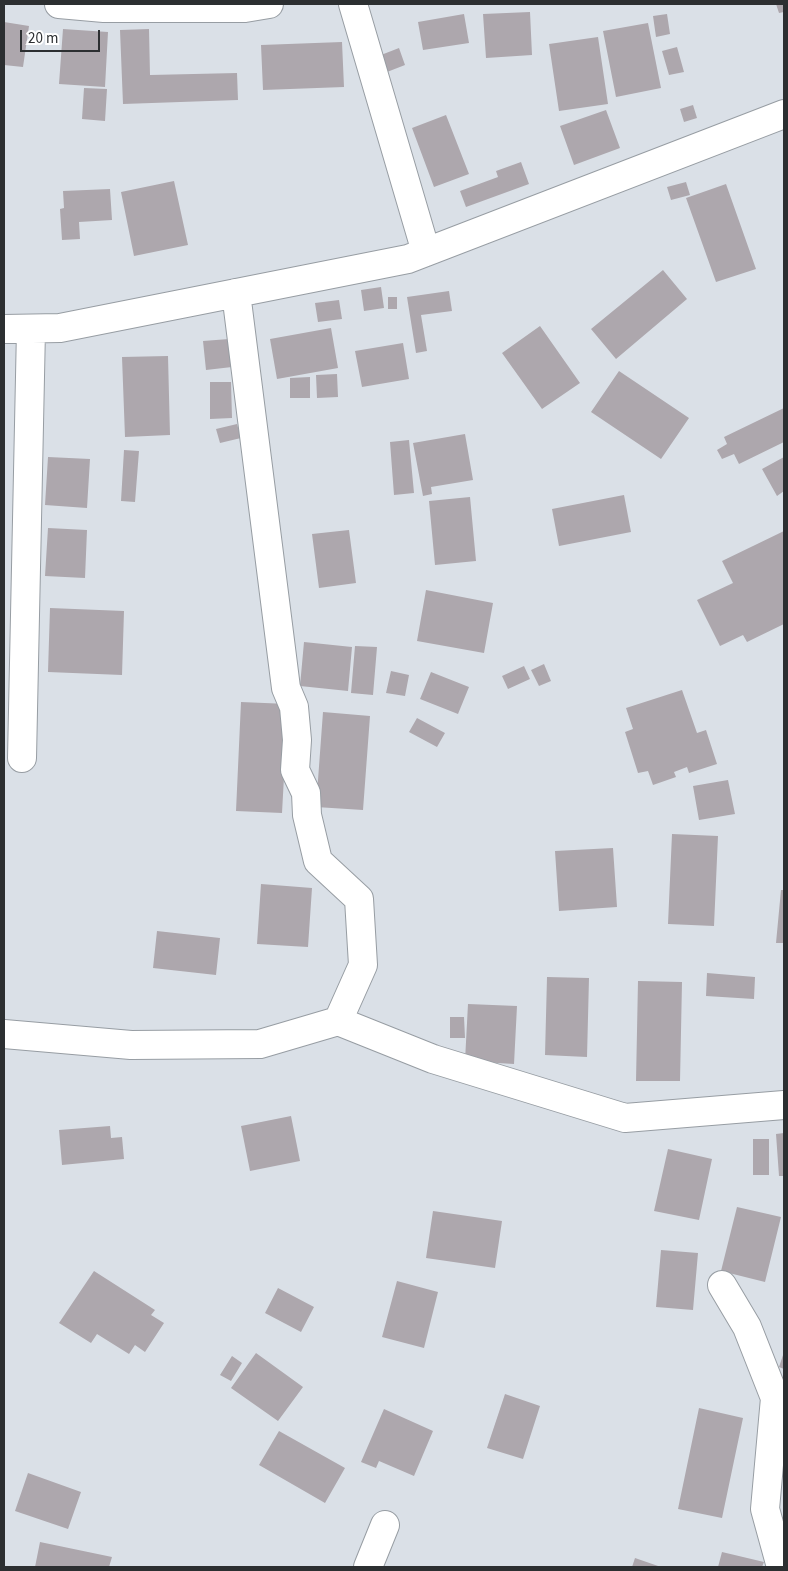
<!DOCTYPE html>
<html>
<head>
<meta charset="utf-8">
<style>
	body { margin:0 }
	#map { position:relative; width:788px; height:1571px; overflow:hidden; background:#dae0e7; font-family:"Source Sans 3",sans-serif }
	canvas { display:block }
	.frame { position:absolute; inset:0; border:5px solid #2c2f31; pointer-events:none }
	.scale { position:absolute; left:20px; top:30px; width:80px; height:22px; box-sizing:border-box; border:2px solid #2c2f31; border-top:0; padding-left:6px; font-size:15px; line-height:18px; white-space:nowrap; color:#2c2f31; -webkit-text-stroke:4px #fff; paint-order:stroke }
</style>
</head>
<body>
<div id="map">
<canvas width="788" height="1571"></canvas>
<div class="frame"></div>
<div class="scale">20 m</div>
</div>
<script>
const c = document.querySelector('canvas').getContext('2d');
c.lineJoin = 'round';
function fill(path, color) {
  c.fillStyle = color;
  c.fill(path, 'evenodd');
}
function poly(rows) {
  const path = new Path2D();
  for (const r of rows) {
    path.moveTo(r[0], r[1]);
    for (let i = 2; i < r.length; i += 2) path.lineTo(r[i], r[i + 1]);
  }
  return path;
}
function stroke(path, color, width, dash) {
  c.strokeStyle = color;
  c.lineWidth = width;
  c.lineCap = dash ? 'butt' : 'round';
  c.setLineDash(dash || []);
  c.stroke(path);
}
const building = poly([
	[776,4,784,4,784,12,779,13],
	[530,12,532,55,486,58,483,14],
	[464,14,469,43,423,50,418,22],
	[667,14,670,34,656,37,653,16],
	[4,22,29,26,23,67,4,65],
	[648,23,661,88,616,97,603,31],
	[63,29,108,32,105,87,59,84],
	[149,29,150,75,237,73,238,100,123,104,120,30],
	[598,37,608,104,559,111,549,44],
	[342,42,344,87,263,90,261,45],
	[677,47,684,72,669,75,662,51],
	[399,48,405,65,387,72,381,55],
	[84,88,107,89,105,121,82,119],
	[693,105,697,118,684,122,680,109],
	[606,110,620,148,574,165,560,126],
	[446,115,469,174,434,187,412,128],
	[521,162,529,184,466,207,460,191,498,177,496,171],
	[174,181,188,245,134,256,121,192],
	[686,182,690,195,671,200,667,187],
	[726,184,756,269,716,282,686,198],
	[110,189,112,220,79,222,80,239,62,240,60,209,64,208,63,191],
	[663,270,687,299,616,359,591,329],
	[381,287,384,308,364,311,361,290],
	[449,291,452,311,421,315,427,351,416,353,407,297],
	[388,297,397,297,397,309,388,309],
	[339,300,342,319,318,322,315,303],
	[540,326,580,383,542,409,502,353],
	[331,328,338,368,277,379,270,339],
	[229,339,232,367,206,370,203,341],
	[403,343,409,379,362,387,355,351],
	[168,356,170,435,125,437,122,357],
	[619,371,689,418,661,459,591,412],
	[337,374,338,397,317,398,316,375],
	[310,377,310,398,290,398,290,378],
	[210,382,231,382,232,418,210,419],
	[784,408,784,442,739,464,734,454,722,459,717,450,727,444,724,437],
	[237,424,241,438,220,443,216,429],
	[465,434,473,480,431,487,432,494,423,496,413,443],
	[409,440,414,493,394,495,390,442],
	[124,450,139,451,135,502,121,501],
	[48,457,90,459,87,508,45,505],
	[784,457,784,491,777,496,762,469],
	[624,495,631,532,559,546,552,509],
	[470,497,476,561,435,565,429,501],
	[48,528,87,530,85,578,45,576],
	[349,530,356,583,319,588,312,534],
	[784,531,784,624,747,642,743,635,720,646,697,600,733,583,722,561],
	[426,590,493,603,484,653,417,641],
	[50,608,124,611,122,675,48,672],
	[304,642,352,647,348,691,300,686],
	[355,646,377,647,373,695,351,693],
	[544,664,551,681,539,686,531,670],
	[524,666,530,679,508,689,502,676],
	[391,671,409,675,405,696,386,693],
	[431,672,469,687,458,714,420,699],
	[682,690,697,733,706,730,717,764,689,773,687,767,674,772,676,777,653,785,648,771,638,773,625,732,633,729,626,708],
	[241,702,288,704,282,813,236,811],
	[323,712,370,716,363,810,316,807],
	[417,718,445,733,437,747,409,732],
	[728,780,735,814,699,820,693,786],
	[672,834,718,836,714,926,668,924],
	[613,848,617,907,559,911,555,851],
	[261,884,312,888,308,947,257,944],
	[781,890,784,890,784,943,776,943],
	[157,931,220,938,216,975,153,968],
	[707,973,755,977,754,999,706,996],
	[547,977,589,978,587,1057,545,1055],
	[638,981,682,982,680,1081,636,1081],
	[468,1004,517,1006,514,1064,465,1061],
	[450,1017,464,1017,465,1038,450,1038],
	[291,1116,300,1161,250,1171,241,1126],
	[110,1126,111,1138,122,1137,124,1159,62,1165,59,1130],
	[784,1133,784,1176,779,1176,776,1134],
	[753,1139,769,1139,769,1175,753,1175],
	[668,1149,712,1159,699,1220,654,1211],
	[737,1207,781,1217,765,1282,721,1271],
	[433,1211,502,1221,495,1268,426,1258],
	[661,1250,698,1253,693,1310,656,1307],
	[94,1271,155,1310,151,1315,164,1323,145,1352,135,1345,129,1354,97,1334,91,1343,59,1323],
	[397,1281,438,1292,424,1348,382,1337],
	[278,1288,314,1307,301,1332,265,1313],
	[784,1352,784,1369,779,1367],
	[256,1353,303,1387,278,1421,231,1388],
	[232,1356,242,1363,231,1381,220,1375],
	[505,1394,540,1406,523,1459,487,1448],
	[699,1408,743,1418,722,1518,678,1509],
	[384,1409,433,1431,414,1476,379,1461,376,1468,361,1462],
	[279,1431,345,1468,325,1503,259,1465],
	[28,1473,81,1492,68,1529,15,1511],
	[40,1542,112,1557,109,1567,35,1567],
	[722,1552,764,1562,762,1567,718,1567],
	[635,1558,661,1567,632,1567]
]);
const minor = poly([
	[59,4,104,8,245,8,269,4],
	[353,4,426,252],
	[236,293,286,688,294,707,297,740,295,770,306,793,307,815,318,861,359,899,363,965,338,1021],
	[4,329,60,328,408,259,784,114],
	[22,758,31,329],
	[4,1034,131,1045,260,1044,338,1021,433,1059,625,1118,784,1105],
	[722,1285,747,1327,775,1398,765,1509,781,1567],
	[368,1567,385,1525]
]);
fill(building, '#ada7ad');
stroke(minor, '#979da3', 30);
stroke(minor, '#fff', 28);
</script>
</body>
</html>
